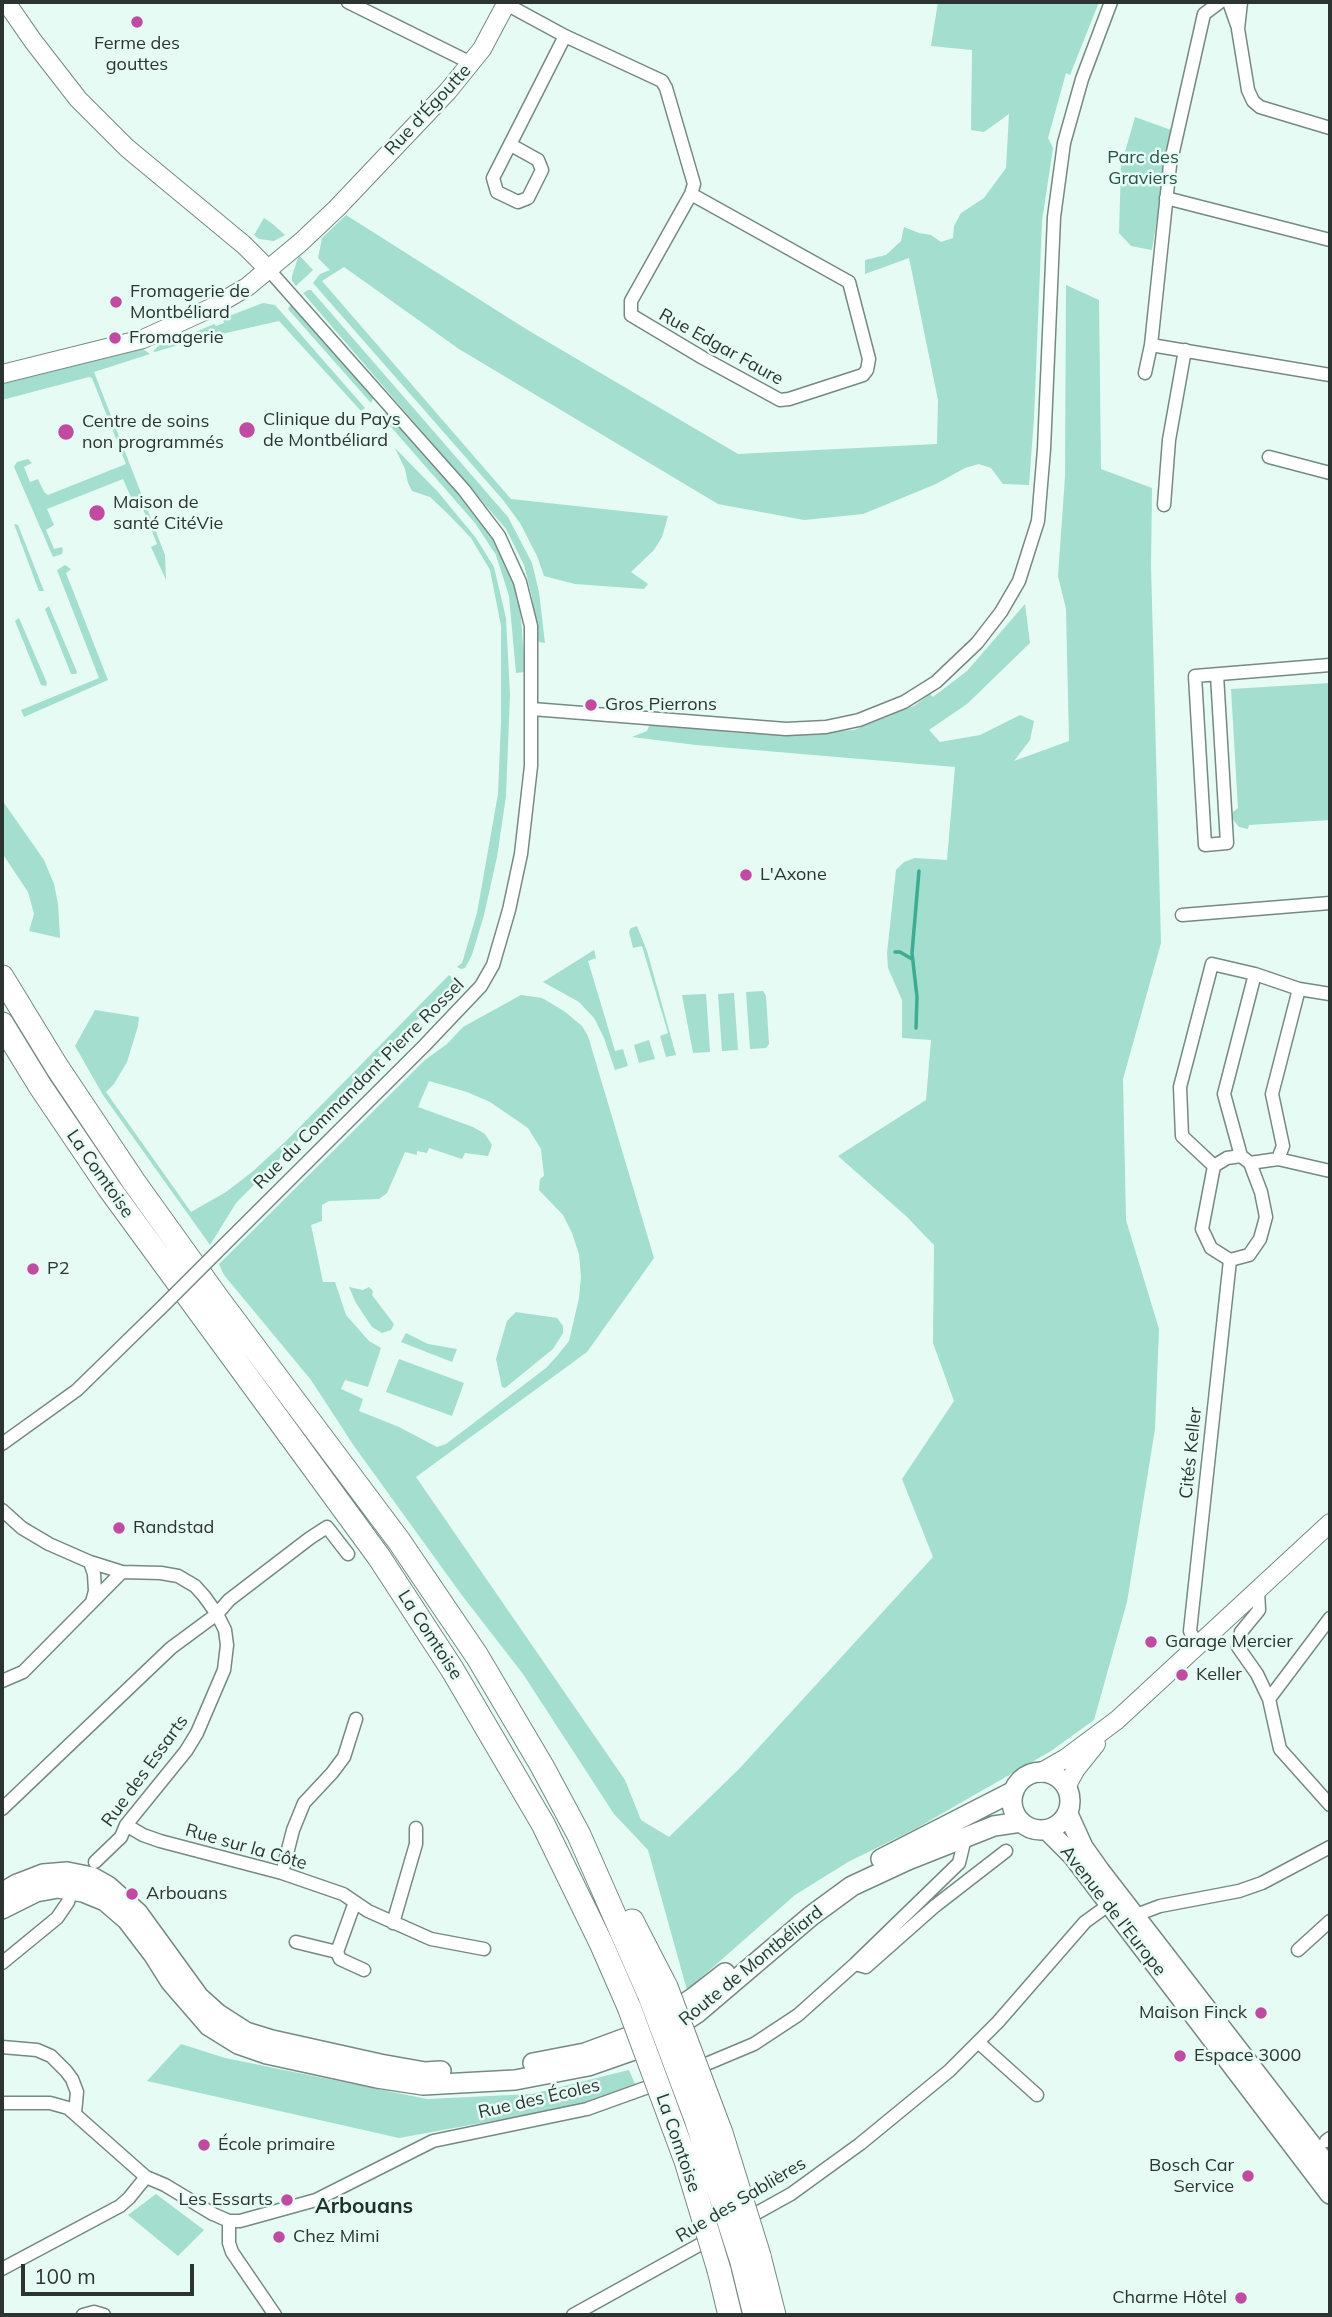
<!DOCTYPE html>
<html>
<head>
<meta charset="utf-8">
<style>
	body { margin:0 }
	#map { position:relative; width:1332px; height:2317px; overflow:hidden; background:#e6fbf4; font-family:Mulish,sans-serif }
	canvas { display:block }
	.frame { position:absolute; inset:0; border:4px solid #2c3432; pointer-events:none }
	.scale { position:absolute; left:21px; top:2264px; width:173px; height:32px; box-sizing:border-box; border:4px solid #2c3432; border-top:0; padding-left:9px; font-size:21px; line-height:24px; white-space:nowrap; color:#2c3432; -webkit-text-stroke:5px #e6fbf4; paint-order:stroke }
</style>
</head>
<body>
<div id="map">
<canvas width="1332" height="2317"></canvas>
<div class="frame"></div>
<div class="scale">100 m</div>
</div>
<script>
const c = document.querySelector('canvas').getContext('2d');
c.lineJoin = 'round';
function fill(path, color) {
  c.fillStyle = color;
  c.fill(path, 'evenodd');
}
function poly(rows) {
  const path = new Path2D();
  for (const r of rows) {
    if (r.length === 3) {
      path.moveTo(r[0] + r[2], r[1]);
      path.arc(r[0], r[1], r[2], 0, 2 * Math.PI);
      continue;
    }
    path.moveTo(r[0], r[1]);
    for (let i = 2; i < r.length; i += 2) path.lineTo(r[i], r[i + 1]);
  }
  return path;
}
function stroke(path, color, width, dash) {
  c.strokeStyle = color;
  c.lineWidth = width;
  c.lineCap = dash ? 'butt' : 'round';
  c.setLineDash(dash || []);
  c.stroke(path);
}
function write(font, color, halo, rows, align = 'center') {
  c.font = font + ' Mulish,sans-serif';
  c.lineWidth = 5;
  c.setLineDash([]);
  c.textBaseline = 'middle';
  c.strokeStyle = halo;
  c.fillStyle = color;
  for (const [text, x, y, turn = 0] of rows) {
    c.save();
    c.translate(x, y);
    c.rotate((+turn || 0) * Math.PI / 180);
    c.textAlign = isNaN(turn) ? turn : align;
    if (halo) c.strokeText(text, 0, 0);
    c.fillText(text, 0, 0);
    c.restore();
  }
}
const green = poly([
	[938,2,1099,2,1070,75,1066,73,1048,138,1053,148,1042,221,1034,418,1029,485,1003,484,991,468,979,464,965,468,936,484,863,514,804,520,718,504,459,349,344,267,322,281,511,499,668,516,662,537,654,550,631,572,648,584,644,589,575,584,544,576,537,556,520,523,503,500,313,283,320,274,330,270,318,258,322,238,346,215,526,329,738,454,937,444,938,400,909,258,865,274,865,260,886,255,901,241,904,227,919,233,931,235,941,242,953,238,954,226,961,213,984,198,1006,168,1009,114,984,132,971,130,972,50,931,46],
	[1135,117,1171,130,1152,250,1131,246,1119,233,1121,166],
	[264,218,274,225,285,235,274,241,259,239,254,235],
	[299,255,313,270,296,286,292,281,292,276],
	[1066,285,1099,300,1101,469,1152,488,1151,565,1161,943,1123,1079,1126,1220,1159,1329,1155,1429,1127,1602,1094,1720,1051,1751,915,1829,848,1862,795,1895,687,1990,648,1850,614,1814,523,1674,461,1594,354,1446,311,1380,224,1275,219,1264,425,1060,447,1044,463,1027,521,995,542,998,564,1011,582,1026,588,1036,654,1258,587,1352,416,1477,625,1780,641,1820,669,1837,739,1769,933,1557,902,1479,954,1401,933,1343,934,1245,906,1216,838,1156,926,1100,931,1040,902,1038,902,1000,888,968,887,953,896,870,904,862,915,858,947,860,955,767,696,745,632,737,647,731,650,724,739,733,798,734,854,730,914,706,930,694,933,697,967,671,1025,604,1030,643,967,704,929,730,940,742,980,735,1020,715,1034,721,1030,740,1014,761,1069,741,1066,609,1058,576,1065,477],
	[429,1081,467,1092,490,1102,528,1128,541,1149,544,1176,540,1179,539,1190,563,1215,572,1233,579,1254,581,1277,579,1298,569,1341,557,1356,546,1368,446,1444,437,1447,399,1427,359,1411,363,1399,341,1389,345,1380,368,1387,381,1348,369,1341,346,1315,335,1282,323,1282,311,1225,322,1221,322,1205,329,1201,379,1199,387,1193,405,1152,417,1155,417,1151,427,1153,429,1148,462,1159,465,1153,488,1156,492,1145,485,1134,473,1127,418,1107],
	[308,290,311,290,508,517,532,563,539,592,545,643,539,642,536,636,532,597,524,565,506,529,303,293],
	[263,303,275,305,365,408,361,411,279,321,191,341,155,352,153,351,164,341,184,337,214,324,216,326,224,323,223,319,229,316],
	[292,303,374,396,371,403,288,309],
	[143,349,150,354,94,372,165,555,166,580,151,547,157,544,143,509,137,511,123,479,47,509,54,525,46,530,54,549,62,547,63,550,62,554,53,557,14,467,17,462,28,459,32,463,24,467,30,482,38,479,44,492,48,495,126,464,92,378,89,377,2,400,2,384],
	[385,413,389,413,483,520,503,550,518,593,521,618,525,672,516,673,509,596,496,555,475,523,384,419,382,417],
	[395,448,438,492,476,538,494,567,506,618,510,695,506,796,497,857,484,915,472,955,465,968,461,969,457,967,462,963,477,913,498,794,501,721,501,626,490,570,471,538,449,515,430,497,412,491,408,483,405,469],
	[14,524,18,525,44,591,39,591],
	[65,565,71,569,66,573,108,680,24,717,21,710,99,678,57,570],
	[49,606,77,672,76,674,71,674,45,609],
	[19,618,47,683,46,686,41,685,15,621],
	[1330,683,1330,820,1249,825,1248,829,1239,827,1229,815,1238,808,1231,689],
	[2,800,44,860,54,884,58,904,60,938,29,931,34,914,28,892,2,853],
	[637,926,647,951,676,1055,666,1057,660,1036,668,1033,642,946,633,948,629,932,631,928],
	[594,950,596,958,588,961,615,1051,623,1049,628,1066,615,1070,604,1038,594,1018,579,1002,543,982],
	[449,975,456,981,447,990,236,1203,210,1245,103,1095,75,1046,95,1010,139,1017,138,1026,127,1062,114,1084,106,1092,191,1212,226,1192,252,1172,286,1141],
	[763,991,766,996,769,1044,766,1048,750,1049,746,992],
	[734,993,738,1050,722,1051,718,994],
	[706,994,710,1052,693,1053,682,995],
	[649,1040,655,1059,639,1063,634,1045],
	[349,1287,363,1290,369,1287,373,1291,372,1295,394,1324,391,1330,382,1333,372,1327,356,1303],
	[516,1312,557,1318,563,1326,563,1333,553,1349,505,1388,502,1387,496,1359,507,1321],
	[406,1333,428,1344,457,1349,452,1362,401,1342],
	[399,1359,464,1383,452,1416,386,1392],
	[181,2044,225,2058,427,2099,532,2094,629,2070,635,2084,575,2106,399,2138,147,2081],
	[156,2194,204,2230,178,2256,128,2215]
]);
const stream = poly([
	[895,952,900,952,912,959],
	[916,1028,917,997,912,953,919,871]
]);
const street = poly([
	[348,2,471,63],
	[1220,2,1204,14,1170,165,1151,345,1330,375],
	[1229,2,1237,25],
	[1241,2,1238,29,1248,90,1253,101,1260,107,1330,128],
	[506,4,565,36,662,81,666,88,694,184,691,194,631,301,631,315,703,358,780,400,789,399,863,375,867,370,869,359,849,282,691,194],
	[511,145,538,160,542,170,528,198,518,202,497,192,493,178,565,36],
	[1166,198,1330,240],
	[1145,373,1151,345],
	[1269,457,1330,473],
	[1164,505,1169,440,1185,350],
	[1217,675,1227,843,1205,845,1195,676,1330,665],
	[532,709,786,729,826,727,859,720,904,702,936,682,977,643,1001,612,1019,581,1038,521,1044,449,1054,217,1064,143,1082,79,1111,2],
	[1182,915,1330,903],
	[1278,1159,1330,1171],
	[1250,1163,1278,1159,1283,1146,1272,1094,1299,989],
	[1214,1166,1182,1136,1180,1087,1212,964,1255,974,1299,989,1330,994],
	[217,1252,424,1046,481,986,493,965,509,910,521,854,531,766,531,626,520,582,499,536,464,490,269,270],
	[1230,1260,1211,1248,1202,1229,1214,1166,1227,1158,1241,1156],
	[2,1444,77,1390,163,1306],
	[2,1510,22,1528,49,1544,90,1562,122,1572,161,1573,178,1576,195,1586,204,1596,217,1614,225,1630,227,1645,224,1670,197,1733,186,1751,126,1825,121,1837,95,1862],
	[90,1562,94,1574,95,1591,92,1602],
	[1258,1590,1259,1610,1241,1632,1238,1647,1257,1674,1269,1699,1280,1749,1330,1805],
	[1198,1647,1190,1631,1230,1260,1249,1255,1260,1239,1266,1217,1261,1192,1250,1163,1241,1156,1224,1094,1255,974],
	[2,1681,23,1672,122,1572],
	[1269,1699,1330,1618],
	[2,1809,171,1648,217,1614,229,1600,310,1538,327,1527,348,1554],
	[126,1825,143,1835,160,1841,282,1873,343,1894,368,1911,431,1939,484,1949],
	[282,1873,293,1830,304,1803,332,1773,344,1757,356,1719],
	[1136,1915,1160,1906,1239,1891,1262,1883,1330,1847],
	[393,1923,416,1844,416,1828],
	[296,1942,337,1952,355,1902],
	[1298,1950,1330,1921],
	[337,1952,340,1959,364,1970],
	[2,1963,57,1918,68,1902,72,1889],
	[855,1964,866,1967,935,1906,1006,1851],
	[978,2042,1037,2095],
	[2,2047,37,2050,51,2056,66,2071,72,2079,77,2092,75,2113],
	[692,2070,754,2044,798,2015,855,1964,959,1863,965,1838],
	[2,2103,50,2103,68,2108,146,2177,165,2185,213,2214,229,2221,240,2221,316,2200,433,2141,587,2109,662,2082],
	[1326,2141,1330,2138],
	[229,2221,229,2243,232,2252,275,2315],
	[2,2269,120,2206,129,2198,146,2177],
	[83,2315,94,2312,104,2315],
	[573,2315,791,2194,860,2144,949,2071,998,2022,1085,1922,1110,1904]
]);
const secondary = poly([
	[6,2,33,41,78,99,127,148,244,245,269,270],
	[2,374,143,339,211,308,247,287,301,242,337,208,448,91,482,49,507,2],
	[1040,1773,1066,1758,1117,1720,1330,1523],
	[1066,1787,1076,1769,1096,1744]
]);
const primary = poly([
	[1041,1801,29],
	[1068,1814,1083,1847,1100,1871,1330,2169],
	[1047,1830,1073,1856,1330,2194],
	[881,1859,1014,1791],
	[2,1893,17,1884,43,1874,67,1872,92,1877,108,1886,138,1913,199,1997,218,2014,246,2032,272,2040,380,2064,425,2072,441,2071],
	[2,1909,36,1892,58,1888,83,1892,105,1901,127,1920,153,1954,170,1981,209,2026,238,2044,267,2054,377,2078,423,2085,515,2080,588,2066,648,2045,697,2013,811,1916,852,1886,908,1860,994,1826,1021,1822],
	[533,2063,585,2053,642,2032,693,1998,725,1973]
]);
const highway = poly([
	[2,977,57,1067,134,1182,218,1299,399,1541,477,1656,542,1766,579,1835,649,1994],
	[2,1024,40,1086,109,1188,379,1557,452,1669,543,1824,601,1943,629,2007],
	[632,1921,666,1987],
	[759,2256,774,2315],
	[742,2262,755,2315],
	[719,2270,730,2315]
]);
const streetBridge = poly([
	[163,1306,217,1252]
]);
const highwayBridge = poly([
	[666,1987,721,2133,759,2256],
	[649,1994,696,2119,742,2262],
	[629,2007,686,2161,719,2270]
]);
const markers = [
	[137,22,7,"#c14ba1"],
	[116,302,7,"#c14ba1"],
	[115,338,7,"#c14ba1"],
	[247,430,9,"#c14ba1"],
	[66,432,9,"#c14ba1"],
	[97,513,9,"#c14ba1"],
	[591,705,7,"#c14ba1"],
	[746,875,7,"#c14ba1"],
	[33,1269,7,"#c14ba1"],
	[119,1528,7,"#c14ba1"],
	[1151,1642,7,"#c14ba1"],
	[1182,1675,7,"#c14ba1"],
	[132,1894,7,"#c14ba1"],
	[1261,2013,7,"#c14ba1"],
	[1180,2056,7,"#c14ba1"],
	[204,2145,7,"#c14ba1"],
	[1248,2176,7,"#c14ba1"],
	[287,2200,7,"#c14ba1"],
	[279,2237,7,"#c14ba1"],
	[1241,2298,7,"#c14ba1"]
];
const poiNames = [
	["Ferme des",137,44,"center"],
	["gouttes",137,65,"center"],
	["Fromagerie de",130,292],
	["Montbéliard",130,313],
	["Fromagerie",129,338],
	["Clinique du Pays",263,420],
	["de Montbéliard",263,441],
	["Centre de soins",82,422],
	["non programmés",82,443],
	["Maison de",113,503],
	["santé CitéVie",113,524],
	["Gros Pierrons",605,705],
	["L'Axone",760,875],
	["P2",47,1269],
	["Randstad",133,1528],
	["Garage Mercier",1165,1642],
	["Keller",1196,1675],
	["Arbouans",146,1894],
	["Maison Finck",1247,2013,"right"],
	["Espace 3000",1194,2056],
	["École primaire",218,2145],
	["Bosch Car",1234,2166,"right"],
	["Service",1234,2187,"right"],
	["Les Essarts",273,2200,"right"],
	["Chez Mimi",293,2237],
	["Charme Hôtel",1227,2298,"right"]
];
const streetNames = [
	["Rue d'Égoutte",428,110,-47],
	["Rue Edgar Faure",721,347,29],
	["Rue du Commandant Pierre Rossel",359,1084,-45],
	["La Comtoise",100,1174,55],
	["Cités Keller",1191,1453,-84],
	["La Comtoise",430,1635,57],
	["Rue des Essarts",145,1771,-54],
	["Rue sur la Côte",246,1847,16],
	["Avenue de l'Europe",1113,1911,52],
	["Route de Montbéliard",751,1966,-39],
	["Rue des Écoles",539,2099,-13],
	["La Comtoise",678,2143,71],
	["Rue des Sablières",741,2200,-31]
];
const parkNames = [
	["Parc des",1143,158],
	["Graviers",1143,179]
];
const quarterNames = [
	["Arbouans",364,2207]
];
fill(green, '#a3dece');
stroke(stream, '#3eab93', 3.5);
stroke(street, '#768983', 15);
stroke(secondary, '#768983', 20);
stroke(primary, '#768983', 22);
stroke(highway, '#768983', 25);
stroke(street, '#fff', 12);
stroke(secondary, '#fff', 18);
stroke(primary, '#fff', 19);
stroke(highway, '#fff', 23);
stroke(streetBridge, '#768983', 15, []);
stroke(highwayBridge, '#768983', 25, []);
stroke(streetBridge, '#fff', 12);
stroke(highwayBridge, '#fff', 23);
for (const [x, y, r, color] of markers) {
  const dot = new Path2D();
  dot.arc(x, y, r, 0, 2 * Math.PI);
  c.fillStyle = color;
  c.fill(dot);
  stroke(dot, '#e6fbf4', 2.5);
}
write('18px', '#2c3432', '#e6fbf4', poiNames, 'left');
write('18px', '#2c3432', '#e6fbf4', streetNames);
write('18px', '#265448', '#e6fbf4', parkNames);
write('bold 21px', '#20312c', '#e6fbf4', quarterNames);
</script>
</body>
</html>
